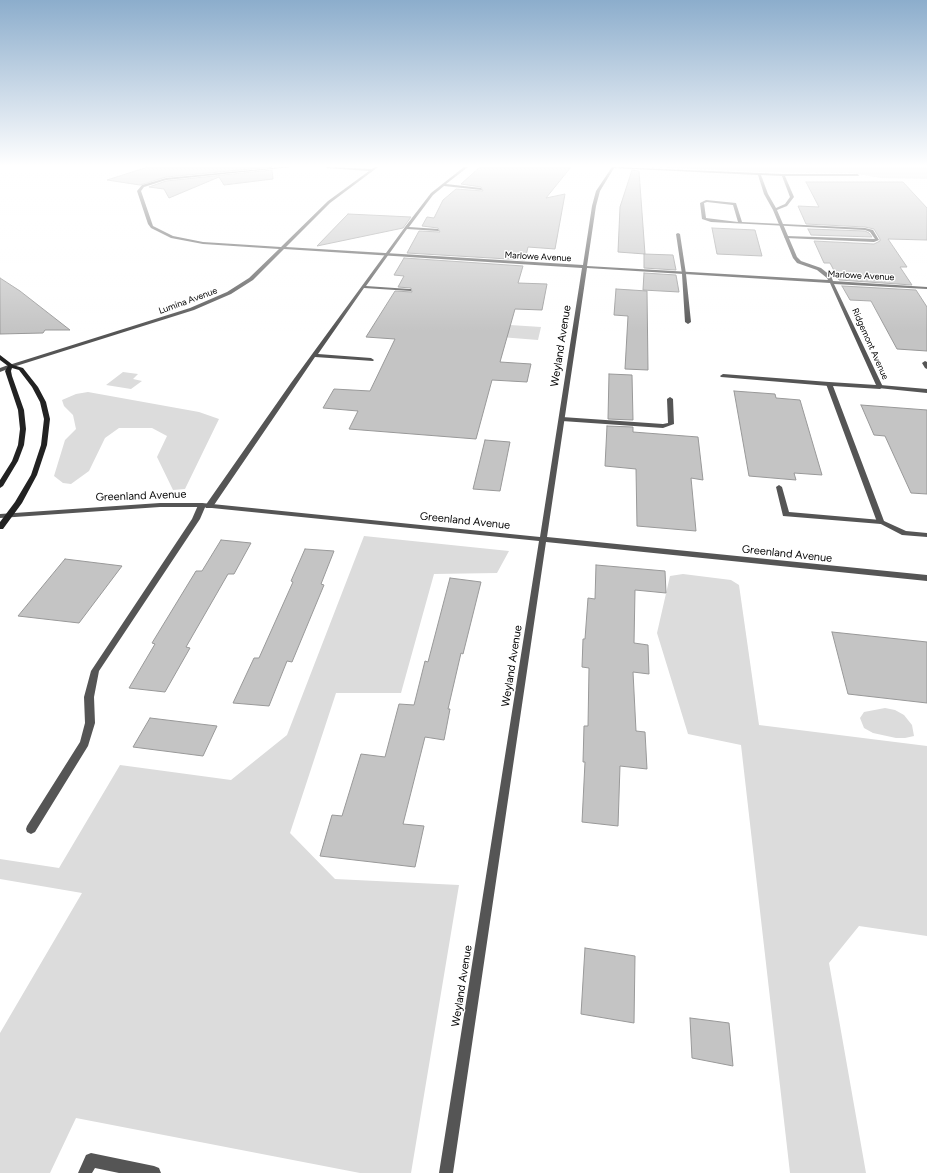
<!DOCTYPE html>
<html>
<head>
<meta charset="utf-8">
<style>
	body { margin:0 }
	canvas { display:block; background:#fff }
</style>
</head>
<body>
<canvas width="927" height="1173"></canvas>
<script>
const c = document.querySelector('canvas').getContext('2d');
c.lineJoin = 'round';
function fill(path, color) {
  c.fillStyle = color;
  c.fill(path, 'evenodd');
}
function poly(rows) {
  const path = new Path2D();
  for (const r of rows) {
    path.moveTo(r[0], r[1]);
    for (let i = 2; i < r.length; i += 2) path.lineTo(r[i], r[i + 1]);
  }
  return path;
}
function stroke(path, color, width, dash) {
  c.strokeStyle = color;
  c.lineWidth = width;
  c.lineCap = dash ? 'butt' : 'round';
  c.setLineDash(dash || []);
  c.stroke(path);
}
function write(font, color, halo, rows, align = 'center') {
  c.font = font + ' Figtree,sans-serif';
  c.lineWidth = 3;
  c.setLineDash([]);
  c.textBaseline = 'middle';
  c.strokeStyle = halo;
  c.fillStyle = color;
  for (const [text, x, y, turn = 0] of rows) {
    c.save();
    c.translate(x, y);
    c.rotate((+turn || 0) * Math.PI / 180);
    c.textAlign = isNaN(turn) ? turn : align;
    if (halo) c.strokeText(text, 0, 0);
    c.fillText(text, 0, 0);
    c.restore();
  }
}
const green = poly([
	[648,167,927,167,927,179,880,178,852,173,763,172],
	[479,323,541,327,538,340,475,335],
	[123,372,138,374,133,379,142,381,131,389,106,385],
	[88,392,199,412,219,419,185,489,173,490,157,457,167,436,152,428,119,428,105,438,89,471,71,484,63,483,54,476,65,440,76,429,73,415,64,406,62,400,76,394],
	[364,536,509,551,497,573,434,574,401,693,336,693,290,833,335,879,459,885,411,1173,360,1173,76,1118,50,1173,0,1173,0,1033,82,893,0,879,0,859,59,868,120,765,231,780,287,735],
	[683,574,731,580,739,585,759,725,927,746,927,936,859,926,829,963,866,1173,790,1173,741,745,688,734,657,633,670,576],
	[885,708,895,710,904,715,912,725,914,736,905,738,896,738,873,733,864,728,860,718,864,712]
]);
const building = poly([
	[148,167,272,167,166,177,140,185,107,180,148,167],
	[480,167,571,167,546,198,565,194,555,249,528,247,525,260,407,253,419,231,440,232,438,228,422,226,427,217,434,218,443,200,456,189,483,191,481,187,461,184,480,167],
	[272,170,273,179,224,185,219,177,169,198,164,189,149,187,166,181,272,170],
	[632,170,639,171,645,254,618,252,620,207,632,170],
	[806,182,903,182,927,208,927,240,888,239,907,267,900,267,912,285,839,280,830,263,824,263,814,241,874,244,880,241,880,239,874,229,865,227,806,224,798,206,819,207,806,182],
	[348,214,411,217,403,228,317,246,348,214],
	[712,228,755,230,762,256,717,254,712,228],
	[808,229,865,231,869,233,872,237,811,235,808,229],
	[644,254,673,255,676,270,644,268,644,254],
	[404,258,523,266,518,283,547,284,542,310,515,309,500,362,531,364,527,382,492,380,476,439,349,429,358,411,323,408,334,389,370,391,395,339,366,337,395,291,412,292,411,288,398,287,404,276,394,275,404,258],
	[644,273,676,275,679,292,643,290,644,273],
	[0,278,20,291,70,330,45,330,43,333,0,334,0,278],
	[842,286,916,290,927,307,927,351,897,349,871,301,850,300,842,286],
	[616,289,647,291,648,370,625,369,628,316,614,315,616,289],
	[609,374,632,375,633,420,608,419,609,374],
	[734,391,775,394,776,398,800,400,822,475,794,473,796,480,749,476,734,391],
	[861,405,927,410,927,494,911,493,885,436,874,435,861,405],
	[607,426,633,427,633,432,698,437,703,480,691,478,696,531,637,526,636,469,605,466,607,426],
	[485,440,510,442,500,491,473,489,485,440],
	[221,540,251,543,234,574,228,574,186,647,190,648,165,692,129,688,155,644,152,643,196,571,202,571,221,540],
	[305,549,334,551,321,584,324,585,292,662,287,661,269,706,233,703,254,658,259,658,293,582,291,581,305,549],
	[65,559,122,566,79,623,18,616,65,559],
	[596,565,665,571,666,593,635,590,634,643,648,645,649,674,633,672,636,731,645,732,647,769,620,766,618,826,582,822,585,762,583,762,584,726,588,726,589,668,582,667,583,639,585,639,588,598,595,599,596,565],
	[450,578,481,582,463,654,461,653,448,709,450,709,444,740,425,737,403,824,424,826,415,867,320,856,332,815,342,816,361,754,385,757,399,704,414,705,425,661,428,662,450,578],
	[832,632,927,642,927,703,848,694,832,632],
	[150,718,183,722,217,726,203,756,133,747,150,718],
	[585,948,635,956,634,1023,581,1014,585,948],
	[690,1018,729,1023,733,1066,692,1058,690,1018]
]);
const lane = poly([
	[464,167,468,167,446,184,481,188,482,190,444,186,433,195,409,227,438,229,439,231,407,229,366,286,409,289,411,289,411,291,364,288,318,354,371,358,374,360,373,361,315,357,212,508,206,508,205,506,291,383,405,227,431,193,464,167],
	[706,200,736,203,742,222,865,228,873,230,879,240,874,242,786,238,784,237,786,236,875,239,870,232,865,230,711,222,702,219,700,203,706,200],
	[707,202,733,205,738,222,706,218,704,203,707,202],
	[678,233,680,234,686,274,691,322,688,324,685,322,682,274,676,234,678,233],
	[925,361,927,362,927,369,925,368,922,363,925,361],
	[11,364,14,366,13,367,0,372,0,368,11,364],
	[723,374,829,382,832,384,829,386,721,377,720,376,723,374],
	[880,385,927,389,927,393,878,388,878,386,880,385],
	[670,397,673,399,674,424,663,428,562,421,559,419,562,417,663,424,668,423,667,399,670,397],
	[779,485,782,487,789,512,881,520,885,522,881,524,783,516,776,487,779,485],
	[199,503,202,503,206,505,200,519,99,671,94,697,95,723,88,746,35,832,31,834,27,832,26,829,27,826,80,742,85,723,84,697,91,671,192,519,199,503],
	[91,1153,154,1166,159,1168,161,1173,119,1173,95,1168,92,1173,78,1173,86,1155,91,1153]
]);
const street = poly([
	[283,167,291,167,166,180,144,187,141,191,153,226,173,236,203,242,281,247,328,201,369,171,327,168,326,167,372,169,375,167,378,167,330,203,286,247,583,265,592,206,596,191,612,167,783,174,858,174,859,176,785,176,794,197,787,206,777,210,797,257,801,261,821,268,831,276,833,281,927,287,927,289,834,284,883,387,880,389,833,386,884,521,906,531,927,533,927,537,902,535,877,522,826,384,829,382,876,385,830,283,587,268,547,537,927,575,927,581,546,542,453,1173,439,1173,539,541,202,507,160,507,0,518,0,514,160,503,202,503,540,537,582,268,284,249,253,280,231,294,194,310,13,367,9,367,9,365,190,308,227,292,249,278,279,249,203,244,171,238,151,228,148,224,137,191,142,185,166,178,283,167],
	[614,168,758,175,764,194,773,210,793,258,797,263,817,270,827,278,828,280,587,266,596,206,600,191,614,168],
	[761,175,782,176,790,197,785,204,776,208,768,194,761,175]
]);
const secondary = poly([
	[0,355,13,365,23,368,38,387,46,402,50,419,47,445,37,475,22,503,3,529,0,529,0,522,15,502,31,475,41,445,44,419,40,402,32,387,19,370,12,368,11,371,12,376,24,410,26,429,24,445,18,461,3,486,0,488,0,480,12,461,18,445,20,429,18,410,5,371,8,366,0,360,0,355]
]);
const farStreetnames = [
	["Marlowe Avenue",538,257,3],
	["Marlowe Avenue",861,276,3],
	["Lumina Avenue",188,301,-20],
	["Ridgemont Avenue",870,344,66]
];
const streetNames = [
	["Weyland Avenue",561,346,-81],
	["Greenland Avenue",141,496,-2],
	["Greenland Avenue",465,521,6],
	["Greenland Avenue",787,554,6],
	["Weyland Avenue",512,666,-81],
	["Weyland Avenue",462,986,-81]
];
fill(green, '#dcdcdc');
fill(building, '#c4c4c4');
stroke(building, '#999', 1);
fill(lane, '#555');
fill(street, '#555');
fill(secondary, '#222');
const sky = c.createLinearGradient(0, 0, 0, 331);
sky.addColorStop(0, '#8cadcc');
sky.addColorStop(0.5, '#fff');
sky.addColorStop(1, '#ffffff00');
c.fillStyle = sky;
c.fillRect(0, 0, 927, 331);
write('9px', '#000', '#fff', farStreetnames);
write('11px', '#000', '#fff', streetNames);
</script>
</body>
</html>
